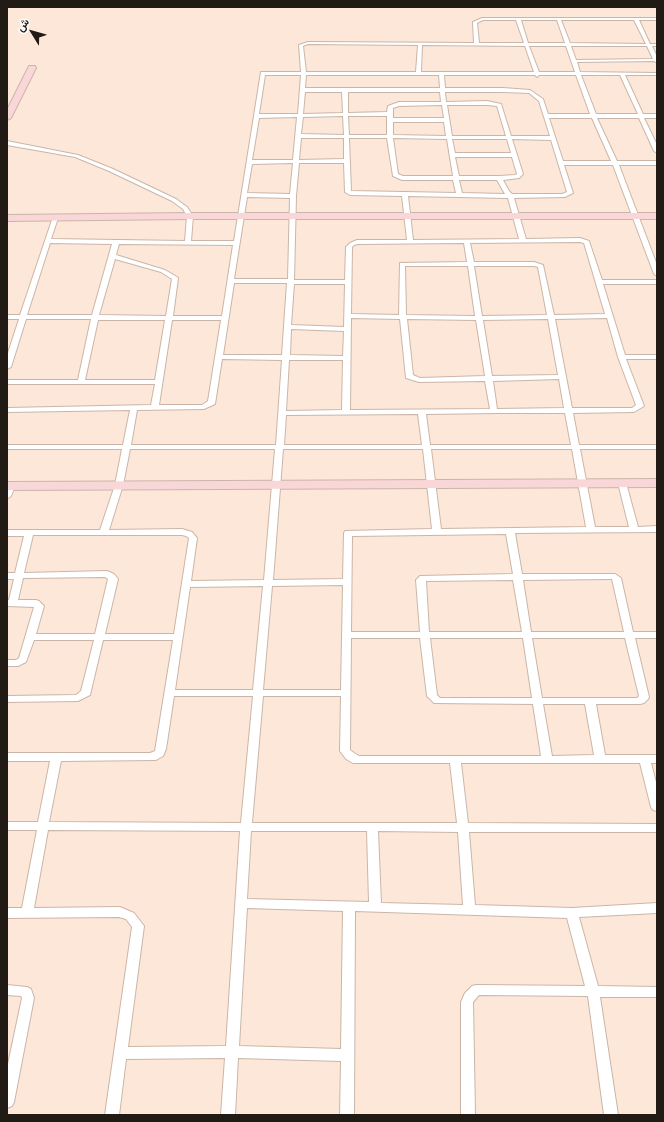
<!DOCTYPE html>
<html>
<head>
<meta charset="utf-8">
<style>
	body { margin:0 }
	#map { position:relative; width:664px; height:1122px; overflow:hidden; background:#fde7d9; font-family:"PT Serif",Vazirmatn,serif }
	canvas { display:block }
	.frame { position:absolute; inset:0; border:8px solid #221a15; pointer-events:none }
	.north { position:absolute; left:12px; top:12px; width:40px; height:40px; -webkit-text-stroke:3px #fff; paint-order:stroke; rotate:307deg; font-size:11px; font-weight:700; line-height:16px; text-align:center; color:#221a15 }
	.north::after { content:''; display:block; margin:auto; width:14px; height:18px; background:#221a15; clip-path:polygon(50% 0,100% 100%,50% 72%,0 100%) }
</style>
</head>
<body>
<div id="map">
<canvas width="664" height="1122"></canvas>
<div class="frame"></div>
<div class="north">ش</div>
</div>
<script>
const c = document.querySelector('canvas').getContext('2d');
c.lineJoin = 'round';
function poly(rows) {
  const path = new Path2D();
  for (const r of rows) {
    path.moveTo(r[0], r[1]);
    for (let i = 2; i < r.length; i += 2) path.lineTo(r[i], r[i + 1]);
  }
  return path;
}
function stroke(path, color, width, dash) {
  c.strokeStyle = color;
  c.lineWidth = width;
  c.lineCap = dash ? 'butt' : 'round';
  c.setLineDash(dash || []);
  c.stroke(path);
}
function fill(path, color) {
  c.fillStyle = color;
  c.fill(path, 'evenodd');
}
const street = poly([
	[482,18,657,18,657,20,639,20,650,44,657,44,657,46,652,46,657,57,657,63,654,61,577,62,580,72,657,73,657,75,625,75,643,114,657,114,657,118,644,118,657,145,657,153,654,151,639,118,597,118,617,161,657,161,657,165,619,165,657,265,657,276,654,274,613,165,564,165,573,193,565,197,514,198,526,239,580,238,589,241,602,280,657,280,657,284,603,284,625,355,657,355,657,359,626,359,644,406,634,412,573,413,579,445,657,445,657,449,580,449,595,527,629,527,618,483,622,480,626,483,638,527,657,526,657,532,515,533,522,574,615,574,621,578,633,632,657,632,657,638,635,638,649,697,648,699,644,703,640,704,596,704,605,755,657,755,657,763,651,763,657,786,657,811,653,810,651,807,640,763,461,763,468,823,657,824,657,832,469,832,475,905,572,908,657,903,657,913,579,917,598,986,657,987,657,997,600,997,618,1115,604,1115,588,996,479,995,473,1002,475,1115,461,1115,461,1002,465,993,472,986,476,985,585,986,567,918,355,911,354,1115,340,1115,341,1061,238,1058,235,1115,221,1115,225,1058,126,1059,119,1115,105,1115,132,927,126,919,119,917,7,918,7,908,22,908,37,830,7,830,7,822,38,822,50,761,7,761,7,753,150,753,155,751,173,640,103,640,90,695,78,701,7,702,7,696,76,695,81,691,94,640,34,640,26,662,18,666,7,666,7,660,16,660,19,658,34,607,7,606,7,600,9,600,14,579,7,579,7,573,15,573,24,536,7,536,7,530,100,530,115,485,122,449,7,449,7,445,123,445,130,410,7,412,7,408,151,405,155,384,7,384,7,380,78,380,91,319,26,319,11,367,7,369,7,356,19,319,7,319,7,315,20,315,53,217,58,218,51,239,185,241,187,216,183,209,172,201,109,171,75,157,7,145,7,141,78,155,113,169,176,199,187,207,193,216,191,241,234,241,261,72,301,72,299,45,308,42,474,43,473,22,482,18],
	[483,20,516,20,524,43,479,43,477,23,483,20],
	[521,20,557,20,565,43,528,43,521,20],
	[561,20,634,20,646,44,570,43,561,20],
	[308,44,418,45,416,72,306,72,303,46,308,44],
	[422,45,525,46,534,72,421,72,422,45],
	[529,46,566,46,575,72,539,72,529,46],
	[571,46,647,46,653,59,576,60,571,46],
	[265,75,301,75,298,114,259,114,265,75],
	[306,75,439,75,440,88,305,88,306,75],
	[444,75,535,75,537,77,539,75,576,75,590,114,548,114,543,99,530,90,503,88,445,88,444,75],
	[581,75,620,75,638,114,596,114,581,75],
	[305,92,342,92,343,113,303,114,305,92],
	[348,92,440,92,441,102,399,102,388,106,387,112,348,113,348,92],
	[445,92,503,92,529,93,539,101,550,136,511,136,501,104,487,101,446,102,445,92],
	[442,105,444,118,393,118,393,108,399,106,442,105],
	[447,105,487,105,497,106,506,136,452,136,447,105],
	[343,116,344,135,301,134,303,117,343,116],
	[348,116,387,116,387,135,349,135,348,116],
	[297,117,293,160,252,160,259,118,297,117],
	[549,118,592,118,611,161,563,161,549,118],
	[393,122,444,122,446,136,393,135,393,122],
	[301,138,344,138,344,159,299,160,301,138],
	[349,138,387,138,393,176,402,180,453,180,456,193,351,191,349,138],
	[393,138,447,139,453,176,403,176,398,174,393,138],
	[452,139,507,139,511,153,455,153,452,139],
	[512,139,551,140,567,192,562,194,512,194,509,191,503,180,519,178,523,174,512,139],
	[455,157,512,157,517,174,515,175,499,176,459,176,455,157],
	[293,163,290,194,247,193,252,164,293,163],
	[299,163,344,163,345,192,350,195,402,196,407,240,357,240,350,243,346,247,345,280,294,280,296,196,299,163],
	[459,180,497,180,505,194,462,193,459,180],
	[408,196,508,198,519,239,413,240,408,196],
	[247,197,290,198,288,279,234,279,247,197],
	[580,242,584,243,605,314,554,315,543,265,534,262,474,262,470,243,580,242],
	[50,243,112,244,92,315,27,315,50,243],
	[464,243,467,262,400,263,399,315,351,314,352,247,354,245,358,244,464,243],
	[119,244,233,245,222,316,173,316,178,278,177,277,165,270,116,255,119,244],
	[115,259,161,272,172,279,166,316,99,315,115,259],
	[405,266,468,266,475,316,406,315,405,266],
	[474,266,534,266,538,267,547,315,482,316,474,266],
	[234,283,287,283,282,355,223,355,234,283],
	[294,284,345,284,344,327,291,325,294,284],
	[351,318,400,319,406,378,419,382,485,381,490,409,350,410,351,318],
	[607,318,618,357,636,405,632,408,572,408,555,319,607,318],
	[407,319,476,320,485,376,420,378,413,375,407,319],
	[548,319,558,375,492,376,483,320,548,319],
	[98,320,165,320,155,380,85,380,98,320],
	[172,320,221,320,208,401,202,405,159,405,172,320],
	[291,329,344,331,343,356,290,355,291,329],
	[222,359,282,360,276,445,131,445,137,410,204,409,215,404,222,359],
	[289,360,343,360,342,410,286,411,289,360],
	[559,379,564,408,497,409,493,381,559,379],
	[497,413,565,413,571,445,430,445,426,414,497,413],
	[418,414,422,445,284,445,286,415,418,414],
	[130,449,275,449,264,580,191,581,197,538,192,532,182,529,109,530,123,485,130,449],
	[283,449,423,449,432,529,345,531,344,533,343,579,273,580,283,449],
	[431,449,572,449,586,527,441,529,431,449],
	[506,534,513,574,420,576,416,580,420,632,351,632,352,536,506,534],
	[33,535,182,535,186,536,189,538,174,634,105,634,118,579,114,574,107,571,24,573,33,535],
	[105,577,108,579,95,634,36,634,44,606,39,601,36,600,18,600,23,578,105,577],
	[610,579,612,579,624,632,531,632,523,580,610,579],
	[513,580,522,632,429,632,426,581,513,580],
	[343,585,341,690,263,690,272,586,343,585],
	[263,586,253,690,175,690,190,587,263,586],
	[351,638,420,638,427,696,434,703,533,704,541,756,359,756,354,753,350,750,351,638],
	[430,638,523,638,532,698,440,698,437,695,430,638],
	[532,638,625,638,639,696,637,698,542,698,532,638],
	[174,696,253,696,241,823,49,822,61,761,156,760,163,756,166,749,174,696],
	[263,696,341,696,340,751,346,759,353,763,450,763,457,823,252,823,263,696],
	[543,704,585,704,594,755,552,756,543,704],
	[48,830,240,831,226,1046,128,1047,144,926,134,913,120,907,34,908,48,830],
	[251,831,367,831,369,902,247,899,251,831],
	[378,831,458,832,463,905,381,903,378,831],
	[247,908,343,911,341,1049,239,1046,247,908],
	[11,483,15,486,11,496,7,499,7,486,11,483],
	[7,985,27,987,31,989,34,998,14,1102,12,1106,7,1108,7,1069,22,998,21,996,7,995,7,985]
]);
const secondary = poly([
	[29,66,35,66,36,68,11,118,7,120,7,110,29,66],
	[190,213,657,213,657,219,190,219,7,221,7,215,190,213],
	[657,479,657,487,7,490,7,482,657,479]
]);
stroke(street, '#cab6a8', 2);
stroke(secondary, '#cab6a8', 2);
fill(street, '#fff');
fill(secondary, '#f9d6d7');
</script>
</body>
</html>
